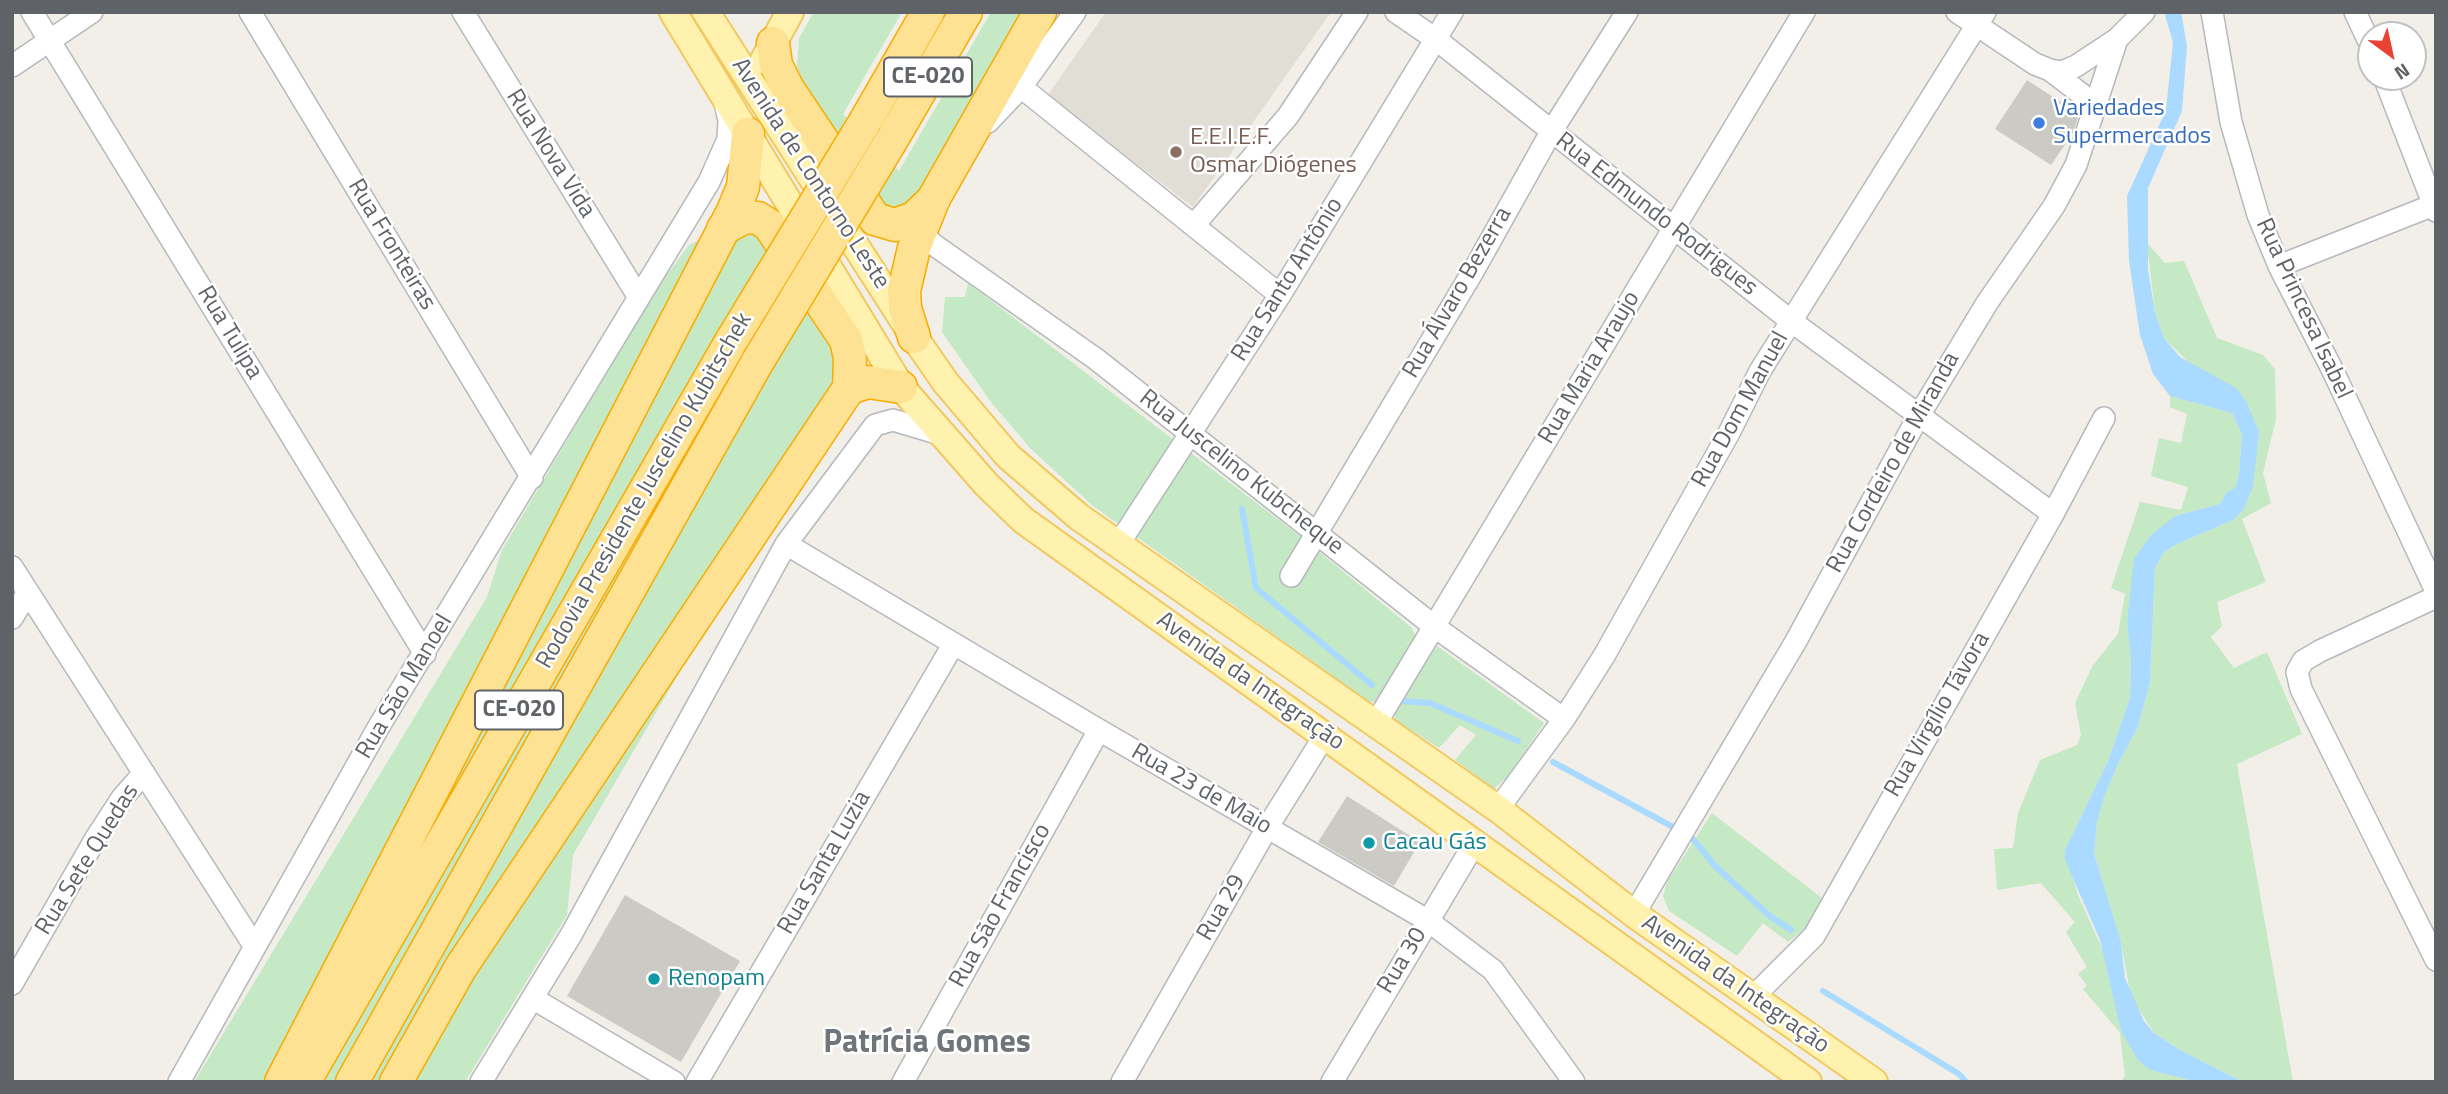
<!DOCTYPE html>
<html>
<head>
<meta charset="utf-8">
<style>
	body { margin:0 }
	#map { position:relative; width:2448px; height:1094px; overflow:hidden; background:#f1efe8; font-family:"Titillium Web",sans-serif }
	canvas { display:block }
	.frame { position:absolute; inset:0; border:14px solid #5f6368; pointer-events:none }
	.north { position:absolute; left:2357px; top:21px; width:70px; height:70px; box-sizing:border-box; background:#fff; border:2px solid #bfc1c3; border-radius:50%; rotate:147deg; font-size:19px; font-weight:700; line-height:28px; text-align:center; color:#5f6368 }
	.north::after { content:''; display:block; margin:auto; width:24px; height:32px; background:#ea4335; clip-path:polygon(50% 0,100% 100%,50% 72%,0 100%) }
</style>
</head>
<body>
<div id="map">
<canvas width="2448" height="1094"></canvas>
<div class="frame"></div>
<div class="north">N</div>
</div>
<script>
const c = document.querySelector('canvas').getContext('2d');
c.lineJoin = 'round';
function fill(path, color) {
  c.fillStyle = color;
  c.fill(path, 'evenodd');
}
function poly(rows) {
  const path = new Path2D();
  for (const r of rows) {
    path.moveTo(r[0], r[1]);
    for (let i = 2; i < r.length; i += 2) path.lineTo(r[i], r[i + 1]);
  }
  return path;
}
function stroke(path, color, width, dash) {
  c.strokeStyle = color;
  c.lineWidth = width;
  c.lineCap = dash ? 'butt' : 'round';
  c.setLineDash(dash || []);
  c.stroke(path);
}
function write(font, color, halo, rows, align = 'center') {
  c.font = font + ' "Titillium Web",sans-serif';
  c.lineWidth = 5;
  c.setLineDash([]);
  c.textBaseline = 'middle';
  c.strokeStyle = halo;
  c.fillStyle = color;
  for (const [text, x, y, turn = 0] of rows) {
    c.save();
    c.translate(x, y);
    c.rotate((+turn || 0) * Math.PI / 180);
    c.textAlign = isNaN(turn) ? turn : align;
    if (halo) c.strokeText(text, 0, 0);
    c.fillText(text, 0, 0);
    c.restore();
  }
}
const education = poly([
	[1106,12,1331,12,1193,207,1047,96]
]);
const green = poly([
	[814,12,902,12,843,114,899,171,991,12,1026,12,943,155,906,210,881,209,821,119,797,67,799,38],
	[745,217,841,359,814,441,573,855,567,915,465,1082,194,1082,487,597,502,550,659,285,689,245],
	[2147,243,2165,263,2184,261,2217,338,2263,355,2275,369,2276,419,2263,473,2271,503,2242,519,2266,582,2217,602,2222,626,2211,637,2234,668,2267,652,2302,734,2237,764,2293,1082,2243,1082,2180,1050,2154,1033,2131,997,2121,942,2094,853,2097,822,2104,797,2118,764,2138,727,2150,682,2155,568,2164,552,2177,544,2233,520,2259,432,2164,338,2155,313],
	[968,283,1301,537,1412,628,1415,636,1382,698,1375,702,1368,701,1093,506,1030,448,990,401,942,332,945,297,965,297],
	[2170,396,2232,413,2242,434,2239,473,2236,487,2227,492,2220,504,2175,516,2165,525,2133,586,2127,624,2131,658,2130,698,2108,761,2065,850,2078,895,2105,955,2121,1031,2151,1070,2198,1082,2120,1082,2125,1076,2120,1033,2083,989,2087,985,2078,974,2087,967,2066,932,2075,922,2041,883,1997,890,1994,849,2013,848,2018,813,2040,760,2077,745,2081,735,2075,703,2093,665,2118,634,2125,594,2111,588,2140,502,2181,510,2188,487,2151,476,2159,438,2181,443,2187,414,2170,407],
	[1437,646,1544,723,1510,774,1494,789,1455,760,1476,735,1460,725,1439,748,1395,720,1395,711,1403,698],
	[1712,813,1823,899,1810,925,1788,942,1763,923,1737,956,1669,911,1663,896,1667,882]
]);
const water = poly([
	[2164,12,2181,12,2187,46,2182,111,2148,188,2148,269,2155,313,2164,338,2180,357,2236,388,2246,401,2259,432,2253,486,2244,509,2233,520,2177,544,2164,552,2155,568,2150,682,2138,727,2118,764,2104,797,2097,822,2094,853,2121,942,2125,978,2144,1021,2154,1033,2180,1050,2243,1082,2198,1082,2150,1070,2138,1060,2121,1031,2100,940,2065,860,2065,850,2108,761,2130,698,2131,658,2127,624,2134,559,2151,535,2175,516,2220,504,2227,492,2236,487,2239,473,2242,434,2232,413,2170,396,2153,374,2140,335,2129,261,2127,196,2166,110,2173,42]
]);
const stream = poly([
	[1242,509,1256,588,1372,685],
	[1401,701,1430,703,1518,741],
	[1553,762,1673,827],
	[1693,839,1715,866,1771,917,1791,930],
	[1823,991,1959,1074,1966,1082]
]);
const building = poly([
	[2027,80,2079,114,2073,133,2051,165,1995,129],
	[1347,796,1420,842,1394,886,1318,842],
	[625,895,740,961,681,1062,567,996]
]);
const minor = poly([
	[32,12,425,654],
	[250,12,532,478],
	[463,12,638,296],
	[1396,12,1437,40,1791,321,2053,514],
	[1957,12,2035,64,2050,70,2062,72,2076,66,2117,39],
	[2212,12,2231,122,2258,215,2279,266,2333,371,2436,591],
	[2355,12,2371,46],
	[12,66,92,12],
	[2050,70,2097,106],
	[2384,77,2436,211],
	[1021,87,1280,295],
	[988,122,1021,87,1075,12],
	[1194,225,1288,116,1357,12],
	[922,226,930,242,1096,359,1435,627,1564,719],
	[2279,266,2436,204],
	[786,544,1099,730,1427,920,1493,970,1574,1082],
	[1118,545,1280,295,1452,12],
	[12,567,255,947],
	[1291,576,1475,268,1551,132,1627,12],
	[2436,597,2320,651,2303,661,2297,672,2301,689,2436,960],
	[12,618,28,592],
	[1376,723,1804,12],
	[1498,809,1564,719,1604,656,1730,431,1760,371,1985,12],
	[1634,914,1796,641,1918,417,1987,303,2054,206,2076,165,2117,39,2144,12],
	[12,984,96,838,122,798,144,773],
	[1752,998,1814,936,2053,514,2104,418],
	[534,999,674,1082],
	[179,1082,378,728,709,182,728,139,729,120,725,103],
	[481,1082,571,935,786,544,875,425,893,420,940,434],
	[697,1082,953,645],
	[903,1082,1099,730],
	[1122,1082,1267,828,1325,735],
	[1332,1082,1476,841]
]);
const major = poly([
	[673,12,901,387,986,484,1023,520,1808,1082],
	[706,12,914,337,946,383,1008,456,1079,517,1498,809,1634,914,1874,1082],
	[764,60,790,12]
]);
const highway = poly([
	[773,43,776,65,788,89,875,219,895,225,914,218,934,199],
	[866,120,928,12],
	[891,141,966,12],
	[914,337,905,308,904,291,914,248,934,198,1040,12],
	[849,388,868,382,901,387],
	[281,1082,733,211,743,187,748,134],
	[304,1082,733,338],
	[352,1082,758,361],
	[396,1082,461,967,849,388,850,358,846,340,769,225,758,218,745,217,723,229]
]);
const highwayBridge = poly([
	[733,338,866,120],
	[758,361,891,141]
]);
const markers = [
	[2039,123,7,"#3f7fe0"],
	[1176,152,7,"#8d6e63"],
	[1369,843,7,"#0f9aa8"],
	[654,979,7,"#0f9aa8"]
];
const shields = [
	[928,77,88],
	[519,710,88]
];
const shieldNames = [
	["CE-020",928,77],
	["CE-020",519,710]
];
const shopNames = [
	["Variedades",2053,109],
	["Supermercados",2053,137]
];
const educationNames = [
	["E.E.I.E.F.",1190,138],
	["Osmar Diógenes",1190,166]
];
const streetNames = [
	["Rua Nova Vida",550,154,58],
	["Avenida de Contorno Leste",810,174,57],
	["Rua Edmundo Rodrigues",1656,215,38],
	["Rua Fronteiras",391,245,59],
	["Rua Santo Antônio",1288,280,-58],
	["Rua Álvaro Bezerra",1458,293,-60],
	["Rua Princesa Isabel",2303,309,65],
	["Rua Tulipa",229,333,59],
	["Rua Maria Araujo",1590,368,-59],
	["Rua Dom Manuel",1741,410,-61],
	["Rua Cordeiro de Miranda",1894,463,-61],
	["Rua Juscelino Kubcheque",1241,473,38],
	["Rodovia Presidente Juscelino Kubitschek",645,491,-60],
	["Avenida da Integração",1250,682,35],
	["Rua São Manoel",405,687,-59],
	["Rua Virgílio Távora",1938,715,-60],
	["Rua 23 de Maio",1201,790,30],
	["Rua Sete Quedas",88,860,-58],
	["Rua Santa Luzia",825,863,-60],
	["Rua São Francisco",1001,906,-61],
	["Rua 29",1222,908,-60],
	["Rua 30",1403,961,-59],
	["Avenida da Integração",1735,985,35]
];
const cultureNames = [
	["Cacau Gás",1383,843],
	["Renopam",668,979]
];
const districtNames = [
	["Patrícia Gomes",927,1044]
];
fill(education, '#e1ded6');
fill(green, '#c5e8c5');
fill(water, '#aadaff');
stroke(stream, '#aadaff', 6);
fill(building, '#cccac5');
stroke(minor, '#b5b8bc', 24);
stroke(major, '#f2c960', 30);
stroke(highway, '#f9ab00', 35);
stroke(minor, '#fff', 21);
stroke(major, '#fff2af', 26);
stroke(highway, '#fde293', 32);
stroke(highwayBridge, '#f9ab00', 35, []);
stroke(highwayBridge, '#fde293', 32);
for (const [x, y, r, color] of markers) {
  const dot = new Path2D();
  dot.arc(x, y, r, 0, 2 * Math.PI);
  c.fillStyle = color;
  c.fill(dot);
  stroke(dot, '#fff', 2.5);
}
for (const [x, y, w] of shields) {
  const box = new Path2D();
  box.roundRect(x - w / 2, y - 19.5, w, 39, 5);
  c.fillStyle = '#fff';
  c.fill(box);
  stroke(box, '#5f6368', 2);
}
write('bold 23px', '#5f6368', null, shieldNames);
write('24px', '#366cbe', '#fff', shopNames, 'left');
write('24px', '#785e54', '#fff', educationNames, 'left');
write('24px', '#5f6368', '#fff', streetNames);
write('24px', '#0d838f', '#fff', cultureNames, 'left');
write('bold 32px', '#70757a', '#fff', districtNames);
</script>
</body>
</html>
